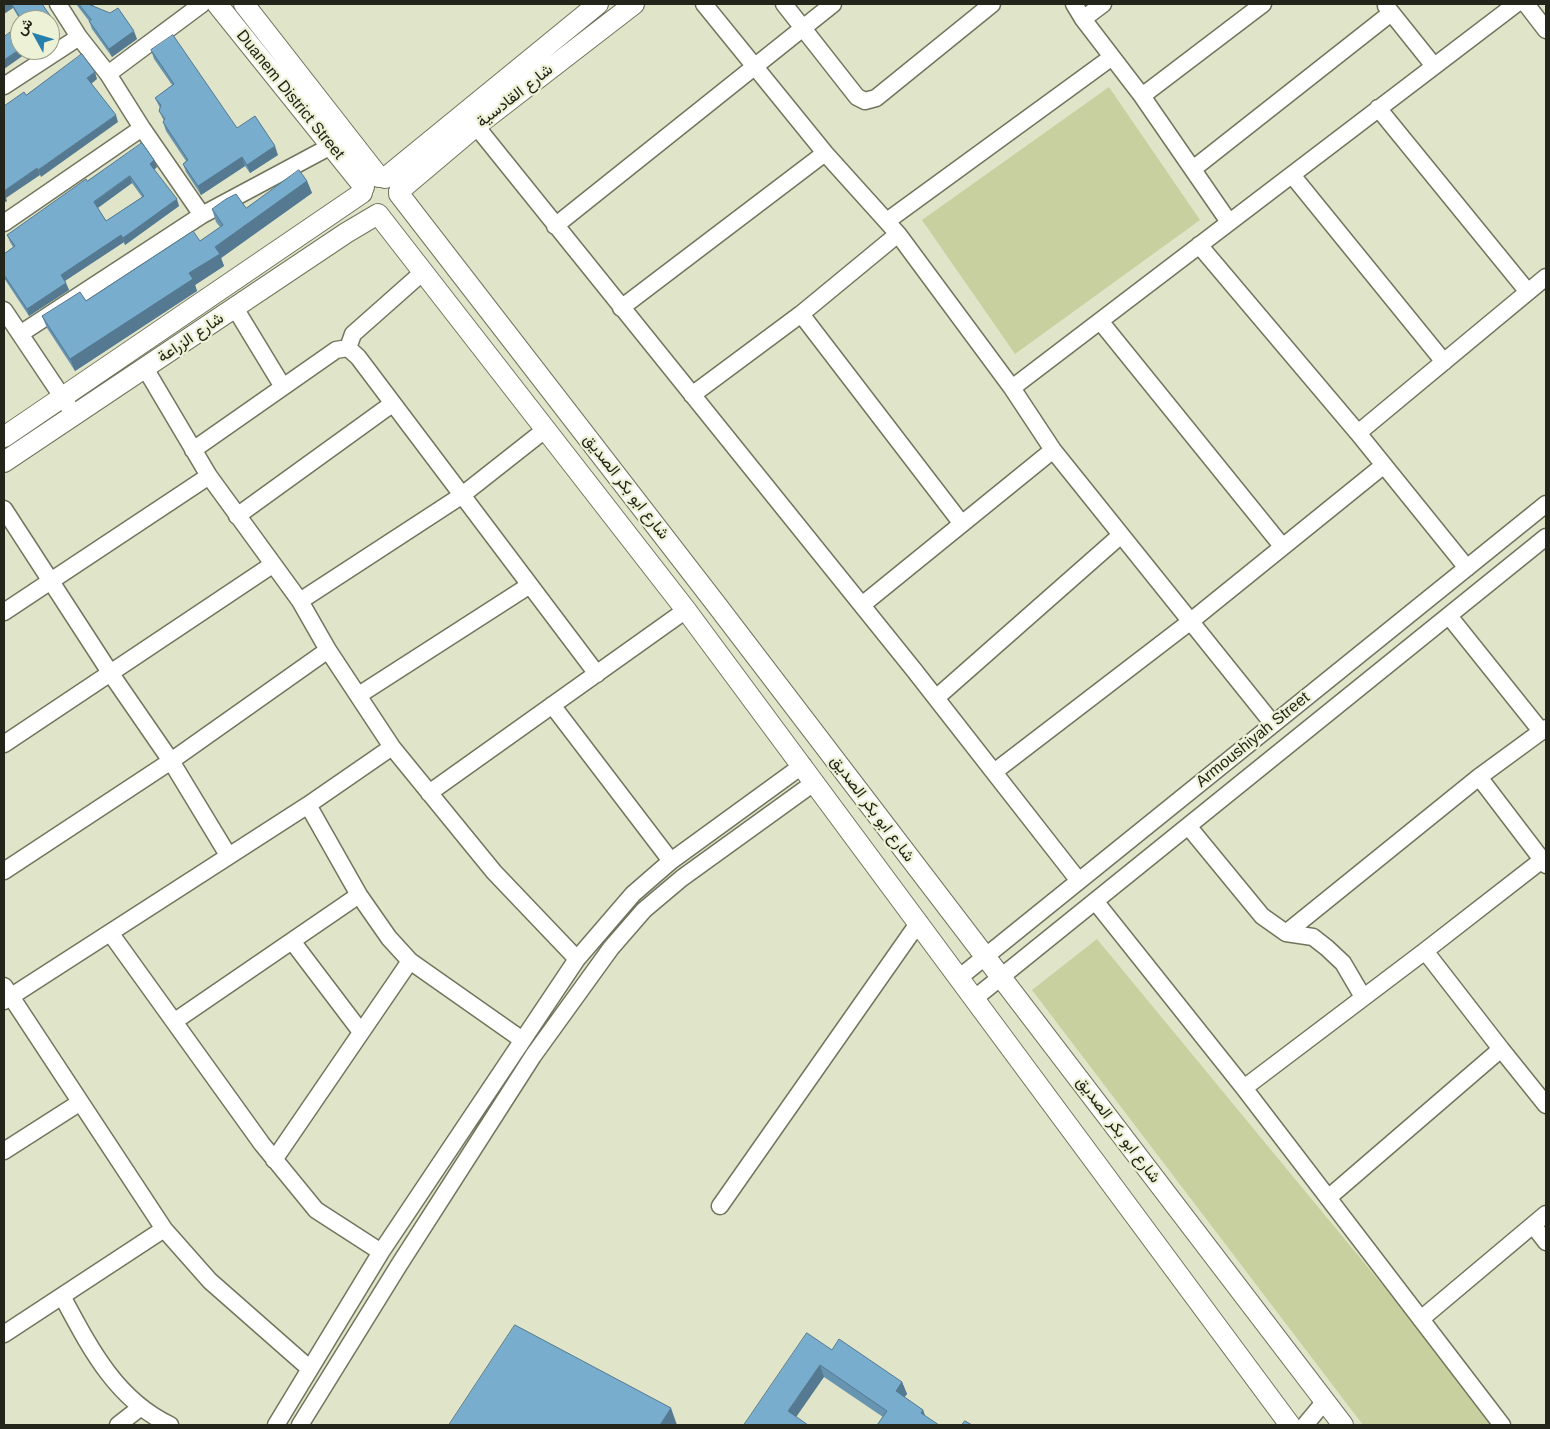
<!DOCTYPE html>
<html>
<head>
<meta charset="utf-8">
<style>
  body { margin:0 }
  #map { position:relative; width:1550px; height:1429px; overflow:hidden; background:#e0e4c8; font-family:Helvetica,Vazirmatn,sans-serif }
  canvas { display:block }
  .frame { position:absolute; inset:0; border:5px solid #23241a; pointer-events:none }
  .north { position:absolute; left:10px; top:10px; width:50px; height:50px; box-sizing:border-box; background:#edf1d5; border:1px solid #9c9f8a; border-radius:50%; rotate:309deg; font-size:14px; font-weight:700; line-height:20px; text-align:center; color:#23241a }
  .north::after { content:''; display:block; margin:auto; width:18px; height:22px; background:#267fad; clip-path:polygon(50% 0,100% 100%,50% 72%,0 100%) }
</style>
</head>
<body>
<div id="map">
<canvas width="1550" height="1429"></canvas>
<div class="frame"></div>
<div class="north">ش</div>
</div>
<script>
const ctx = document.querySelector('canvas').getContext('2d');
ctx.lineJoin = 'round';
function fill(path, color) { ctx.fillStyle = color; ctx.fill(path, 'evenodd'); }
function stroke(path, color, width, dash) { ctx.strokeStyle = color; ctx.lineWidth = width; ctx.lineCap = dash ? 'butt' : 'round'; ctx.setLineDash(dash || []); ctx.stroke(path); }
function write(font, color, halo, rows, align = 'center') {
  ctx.font = font + ' Helvetica,Vazirmatn,sans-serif'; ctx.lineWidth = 4.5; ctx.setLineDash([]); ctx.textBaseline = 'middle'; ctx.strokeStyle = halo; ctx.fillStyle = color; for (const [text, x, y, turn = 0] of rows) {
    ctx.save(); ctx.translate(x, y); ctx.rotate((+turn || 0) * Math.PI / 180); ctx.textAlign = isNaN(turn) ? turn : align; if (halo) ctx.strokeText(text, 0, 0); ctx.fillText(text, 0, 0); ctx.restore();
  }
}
const green = new Path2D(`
  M1109,87l91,133 -185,134 -93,-134z
  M1097,939l401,486h-135l-331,-435z`);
const minor = new Path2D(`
  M704,4l121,149 73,81 114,154 41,62 220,274
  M784,4l73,93 8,4 11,-3 116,-94
  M1074,4l9,15 59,77 87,126
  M1526,4l20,26
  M1386,6l48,60
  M1083,19l20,-15
  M108,74l94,-70
  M4,86l75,-49 -21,-33
  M1142,96l121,-92
  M1378,108l150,184
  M476,126l438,544 165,211
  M142,128l60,87
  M1193,169l198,-156
  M1292,175l152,187
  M887,221l225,-164
  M4,223l138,-95 -34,-54 -29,-37
  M555,226l278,-222
  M1199,245l159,188 109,135
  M235,308l48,79
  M621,308l204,-155
  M4,310l65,97
  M801,314l161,210
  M1100,321l182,225
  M20,334l182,-119 129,-69
  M348,348l5,-14 70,-62
  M145,368l64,108 91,125 28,49 64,97 102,125 83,87
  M1012,388l504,-384
  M692,395l109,-81 97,-80
  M1358,433l188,-156
  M193,450l143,-100 12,-2 10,9 239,317
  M4,509l107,165 60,87 57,94
  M237,516l155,-112
  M300,601l161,-105 85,-67
  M862,605l191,-155
  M4,612l205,-136
  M1449,616l92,115
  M359,695l171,-110
  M936,698l185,-163
  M552,705l119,156
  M4,744l268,-179
  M994,772l197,-151 193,-156
  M1479,777l67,88
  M429,793l257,-183
  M308,805l51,90 30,43 21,23 111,78
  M1188,826l74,90 24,17 27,4 14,11 16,15 20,34
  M4,871l167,-110 157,-111
  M1095,901l149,187 258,337
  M1286,933l193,-156 67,-49
  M111,934l151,210 54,66 65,42
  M292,941l69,91
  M960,977l586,-473
  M4,986l160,243 46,52 100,88
  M975,998l571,-461
  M4,1001l304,-196 84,-58
  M175,1021l184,-126
  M1501,1049l45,56
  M1244,1088l181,-137 117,-91
  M4,1151l75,-48
  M274,1160l136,-199
  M1328,1198l173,-149 -76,-98
  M720,1206l199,-284
  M1533,1225l13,17
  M62,1296c27,50 53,103 108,129
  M1421,1319l125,-105
  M4,1334l160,-105
  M118,1425l23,-18
  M276,1425l105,-173 196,-293 56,-65 38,-33 132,-96
  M300,1425l99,-160 134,-209 78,-108 33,-38 38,-32 133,-96
  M1305,1425l20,-24`);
const major = new Path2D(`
  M217,4l147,183
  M244,4l135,173
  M385,178l213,-174
  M399,191l77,-65 158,-122
  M399,194l317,410 627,821
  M4,437l358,-244
  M4,462l342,-229 32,-19 308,396 604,815`);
const wall = new Path2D(`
  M4,4h38l17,27 -9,6v-17h-30l-7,-12z
  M76,4h19l-2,2 44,33 -25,18 -20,-28 -3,-8z
  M151,50l86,78 41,27 -28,18 -5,-7 -44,29 -15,-23 -3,-8 3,-3 -20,-30 -3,-9 1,-1 -5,-10 1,-3 -5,-10 17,-13 -18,-26z
  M157,167l-3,3 25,36 -54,39 -1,-3 -59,39 4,9 -40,26 -25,-38v-24l9,-7 -3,-5 -3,-7 80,-54zM132,183l10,14 -36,24 -8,-13z
  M307,181l5,12 -91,65 3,8 -29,19 2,6 -122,80 -28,-43 -5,-12 44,-15 114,-60 20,-14 -4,-5 -4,-13 34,-1z
  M832,1350l70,32 5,12 -3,3 19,13 2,6 -42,1 -59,-40 -80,48z`);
const shadedWall = new Path2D(`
  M7,4h4l2,4 -9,6v-8z
  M56,24l3,7 -9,6v-8z
  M134,31l3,8 -25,18 -3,-8z
  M20,49v1h11l-27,19v-9z
  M95,72l2,7 -7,6 -3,-7z
  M116,115l2,7 -77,55 -3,-7z
  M275,146l3,9 -28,18 -3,-8z
  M242,157l3,9 -44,29 -3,-9z
  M154,160l3,7 -5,4 -2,-7z
  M37,168l3,7 -34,23 1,3 -3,2v-12z
  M130,176l2,7 -36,26 -2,-7z
  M307,181l5,12 -91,65 3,8 -29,19 2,6 -122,80 -5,-12 119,-86 26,-26z
  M177,199l2,7 -54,39 -2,-7z
  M121,235l3,7 -61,40 -2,-7z
  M66,283l3,7 -40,26 -2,-7z
  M820,1365l4,12 -32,46 -4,-12z
  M902,1382l5,12 -7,9 -4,-12z
  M671,1408l6,17h-17z
  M923,1410l4,11 -6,-8z`);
const building = new Path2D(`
  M12,4h30l14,20 -6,5v-9h-28z
  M79,4h9l22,9 8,-5 16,23 -25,18 -20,-28 2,-1z
  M20,25v24l-16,11v-23z
  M173,35l64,93 18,-12 20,30 -28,19 -5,-8 -44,29 -15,-22 5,-4 -25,-38 2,-3 -6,-8 2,-6 -6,-7 19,-14 -23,-34z
  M82,54l13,18 -8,6 29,37 -78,55 -1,-2 -33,23v-85l20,-14 2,3z
  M142,143l12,17 -4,4 27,35 -54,39 -2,-3 -60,40 5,8 -39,26 -23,-34v-21l11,-8 -8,-11 79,-56 1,2zM130,176l14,20 -38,25 -12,-19z
  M299,170l8,11 -92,66 5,7 -31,19 4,6 -123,80 -28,-43 38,-24 6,9 107,-70 7,10 23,-16 -11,-16 14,-10 10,-5 10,14z
  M515,1325l156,83 -11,17h-211z
  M807,1333l25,17 7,-11 63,43 -6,9 27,19 -2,3 18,12h-62l10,-14 -67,-46 -32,46 20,14h-64z
  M965,1421l7,4h-10z`);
const streetNames = [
  ["Duanem District Street",290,95,51],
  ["شارع القادسية",515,96,-38],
  ["شارع الزراعة",191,338,-34],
  ["شارع ابو بكر الصديق",626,487,52],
  ["Armoushiyah Street",1253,740,-39],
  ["شارع ابو بكر الصديق",872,809,53],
  ["شارع ابو بكر الصديق",1118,1130,53]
];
fill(green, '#c9d09f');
stroke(minor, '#72755d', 19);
stroke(major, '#72755d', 22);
stroke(minor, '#fff', 16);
stroke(major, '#fff', 20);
fill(wall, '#6795b1');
fill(shadedWall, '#547990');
fill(building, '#78adce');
stroke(building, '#547990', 1);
write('16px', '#23241a', '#edf1d5', streetNames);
</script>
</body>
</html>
